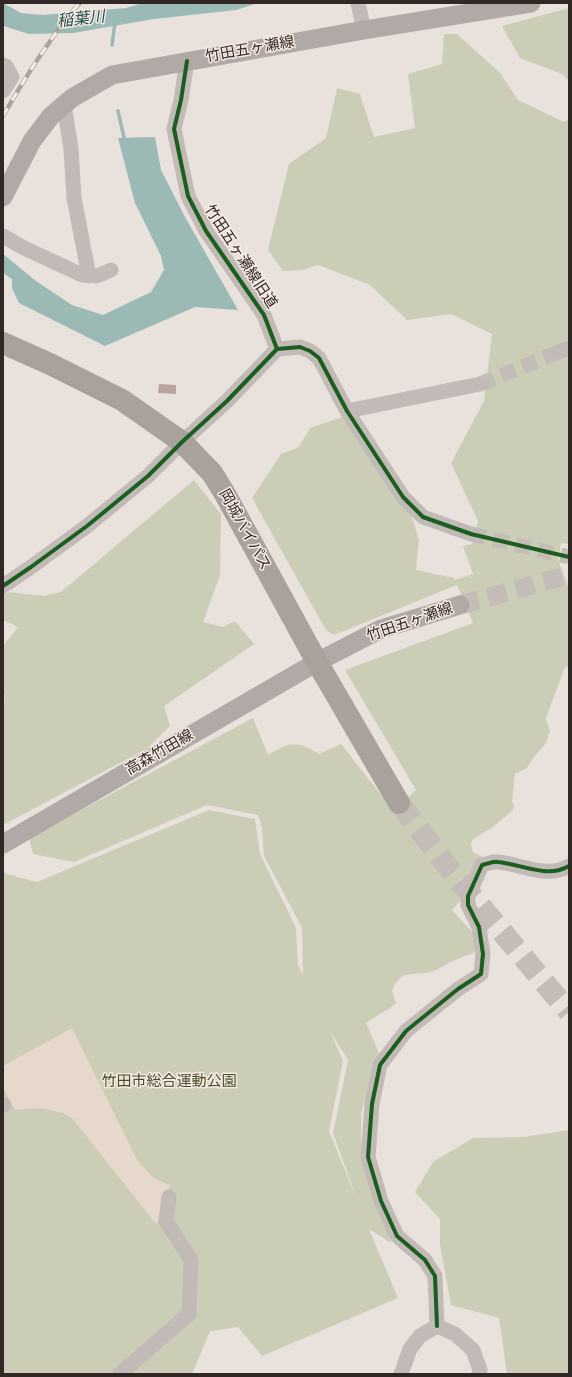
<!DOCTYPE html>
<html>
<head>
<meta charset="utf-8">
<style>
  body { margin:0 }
  #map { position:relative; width:572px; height:1377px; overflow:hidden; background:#e9e2dc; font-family:"Titillium Web",sans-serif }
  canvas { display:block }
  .frame { position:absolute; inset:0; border:4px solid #312825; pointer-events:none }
</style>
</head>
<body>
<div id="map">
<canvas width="572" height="1377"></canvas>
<div class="frame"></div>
</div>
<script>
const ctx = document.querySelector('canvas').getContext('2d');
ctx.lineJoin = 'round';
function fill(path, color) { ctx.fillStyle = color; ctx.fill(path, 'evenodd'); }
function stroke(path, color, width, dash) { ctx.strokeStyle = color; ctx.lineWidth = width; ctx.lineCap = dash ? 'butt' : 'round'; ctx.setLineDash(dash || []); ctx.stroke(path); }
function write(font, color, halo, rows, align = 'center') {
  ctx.font = font + ' "Titillium Web","Noto Sans JP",sans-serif'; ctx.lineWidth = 3; ctx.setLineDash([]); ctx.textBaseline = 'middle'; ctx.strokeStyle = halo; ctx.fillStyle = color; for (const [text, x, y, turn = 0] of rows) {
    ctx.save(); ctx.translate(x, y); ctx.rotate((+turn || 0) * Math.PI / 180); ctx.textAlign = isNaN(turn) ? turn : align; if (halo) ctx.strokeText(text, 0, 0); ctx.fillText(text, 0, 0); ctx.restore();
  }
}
const green = new Path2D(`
  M569,8v73l-7,-7 -42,-16 -18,-32z
  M444,34h13l43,39 18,27 46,22 5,-3v425l-8,-1 -3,17 11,28v79h-4l-18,48 -1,4 4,12 -4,12 -12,14 -7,11 -12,6 -3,27 2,5 -1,4 -20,17 -20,12 -2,5 2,8 16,8 -19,31 -18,19 26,28v13c-7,4 -15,5 -23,9 -8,3 -16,10 -25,12 -7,2 -21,1 -27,4 -6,4 -9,9 -11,15l4,12 -3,3 -27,17 14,32 -3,13 -14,38 -2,8v30l30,99 -22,-14 29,69 -136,58 -24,-29 -28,4 -18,43h-189v-501l34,9 172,-72 46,9 5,35 36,74 2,37 5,10 -1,-47 -38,-72 -2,-28 -4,-13 -51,-10 -133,57 -41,-8 -4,-16 224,-120 15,37c22,-13 28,-15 51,-1l22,-10 53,67 22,-21 -71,-120 128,-47 -16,-38 -123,50 -8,-5 -74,-132 29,-44 18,-7 11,-19 32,-11 70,100 7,23 -3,30 38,8 1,2 18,-6 -10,-28 9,-2 6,-23 -27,-58 33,-62 8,-67 -41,-20 -44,6 -37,-35 -52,-20 -15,5 -20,1 -15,-21 21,-86 37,-26 11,-50 23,6 14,43 41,-9 -7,-54 34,-10zM330,1031l18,29 -15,73 25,69 -29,-71 14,-70z
  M194,480l27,34 -1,61 -17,47 20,5 12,-6 19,23 -90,62 6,20 -22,22 -145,77v-119l2,-10 -2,-4v-46l15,-19 -15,-7v-26l6,-2 34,4 18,-4z
  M569,1130v244h-62l-8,-56 -48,-13 -11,-60v-26l-25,-27 18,-30 40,-24 51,-1z`);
const plaza = new Path2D(`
  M72,1028l65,132 15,17 19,9 -10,11v19l-5,8 -84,-106 -9,-5 -23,-5 -25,2 -12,-23v-21z`);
const water = new Path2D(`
  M3,3l18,10 21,2 84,-7 17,-5h115l-22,7 -82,9 -81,14 -44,1 -26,-8z
  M155,137l6,33 24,47 53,93 -43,-3 -90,39 -86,-43 -7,-15v-9l-9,-6v-19l33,27 36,24 31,10 48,-23 13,-22 -3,-14 -26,-53 -17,-65z`);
const stream = new Path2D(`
  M112,45l3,-23
  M118,111l7,31`);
const building = new Path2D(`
  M159,384l17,1v9l-18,-1z`);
const minorTunnel = new Path2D(`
  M480,384l79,-32
  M471,534l98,23`);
const majorTunnel = new Path2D(`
  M460,605l109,-30`);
const highwayTunnel = new Path2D(`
  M399,803l53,69 117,140`);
const minor = new Path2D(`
  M358,3l6,27
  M187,61l-6,39 -7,29 14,67 18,35 58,84 13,34
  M3,65l3,1 6,11 -9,14
  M64,104l7,45 3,49 15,78
  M3,236l21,12 58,27 14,1 6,-2 9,-4
  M277,349l23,-2 10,4 9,7 28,53 56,86 20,20 48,17
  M559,352l10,-4
  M347,411l133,-27
  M3,586l28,-19 56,-41 61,-50 34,-34 45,-41 50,-52
  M3,1105h1
  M437,1326l-2,-50 -10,-16 -28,-24 -16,-35 -13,-44 4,-53 8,-39 26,-34 52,-42 23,-15 2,-20 -4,-27 -11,-22v-9l14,-31c5,-1 11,-4 16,-3 23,2 49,17 71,4
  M437,1326l18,8 18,16 7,20 -1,4
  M120,1374l69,-60 2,-54 -25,-39 3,-24
  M401,1374l9,-25 10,-13 17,-10`);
const major = new Path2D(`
  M3,197l29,-56 19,-25 21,-18 40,-23 252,-45 167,-27
  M3,844l314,-182 64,-33 79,-24`);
const highway = new Path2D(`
  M3,343l47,21 72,36 60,42 30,31 13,21 92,168 82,141`);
const rail = new Path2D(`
  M3,116c15,-26 30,-51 48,-76 9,-13 18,-26 29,-37`);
const cycleway = new Path2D(`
  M187,61l-6,39 -7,29 14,67 18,35 58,84 13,34
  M277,349l23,-2 10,4 9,7 28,53 56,86 20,20 48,17 98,23
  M3,586l28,-19 56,-41 61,-50 34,-34 45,-41 50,-52
  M437,1326l-2,-50 -10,-16 -28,-24 -16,-35 -13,-44 4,-53 8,-39 26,-34 52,-42 23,-15 2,-20 -4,-27 -11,-22v-9l14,-31c5,-1 11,-4 16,-3 23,2 49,17 71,4`);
const streetNames = [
  ["竹田五ヶ瀬線",250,50,-10],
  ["竹田五ヶ瀬線旧道",240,257,57],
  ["岡城バイパス",244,530,61],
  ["竹田五ヶ瀬線",410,623,-19],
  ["高森竹田線",160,753,-30]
];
const parkNames = [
  ["竹田市総合運動公園",169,1082]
];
const waterNames = [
  ["稲葉川",81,20,-6]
];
fill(green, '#cccdb7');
fill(plaza, '#e7d8cc');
fill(water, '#9bbab5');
stroke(stream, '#9bbab5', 3.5);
fill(building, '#bba4a0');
stroke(minorTunnel, '#c4bdb7', 15, [15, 8]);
stroke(majorTunnel, '#c4bdb7', 19, [19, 10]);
stroke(highwayTunnel, '#c4bdb7', 22, [22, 11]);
stroke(minor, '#c2bab6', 15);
stroke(major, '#b0a9a5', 19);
stroke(highway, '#a8a19c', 22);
stroke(rail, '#a9a3a0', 4.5);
stroke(rail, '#f7ebe3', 3, [9]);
stroke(cycleway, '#1b5e20', 4);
write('15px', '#312825', '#f7ebe3', streetNames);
write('15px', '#454d2b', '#f7ebe3', parkNames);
write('italic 16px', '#1f4f4c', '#f7ebe3', waterNames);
</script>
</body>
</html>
